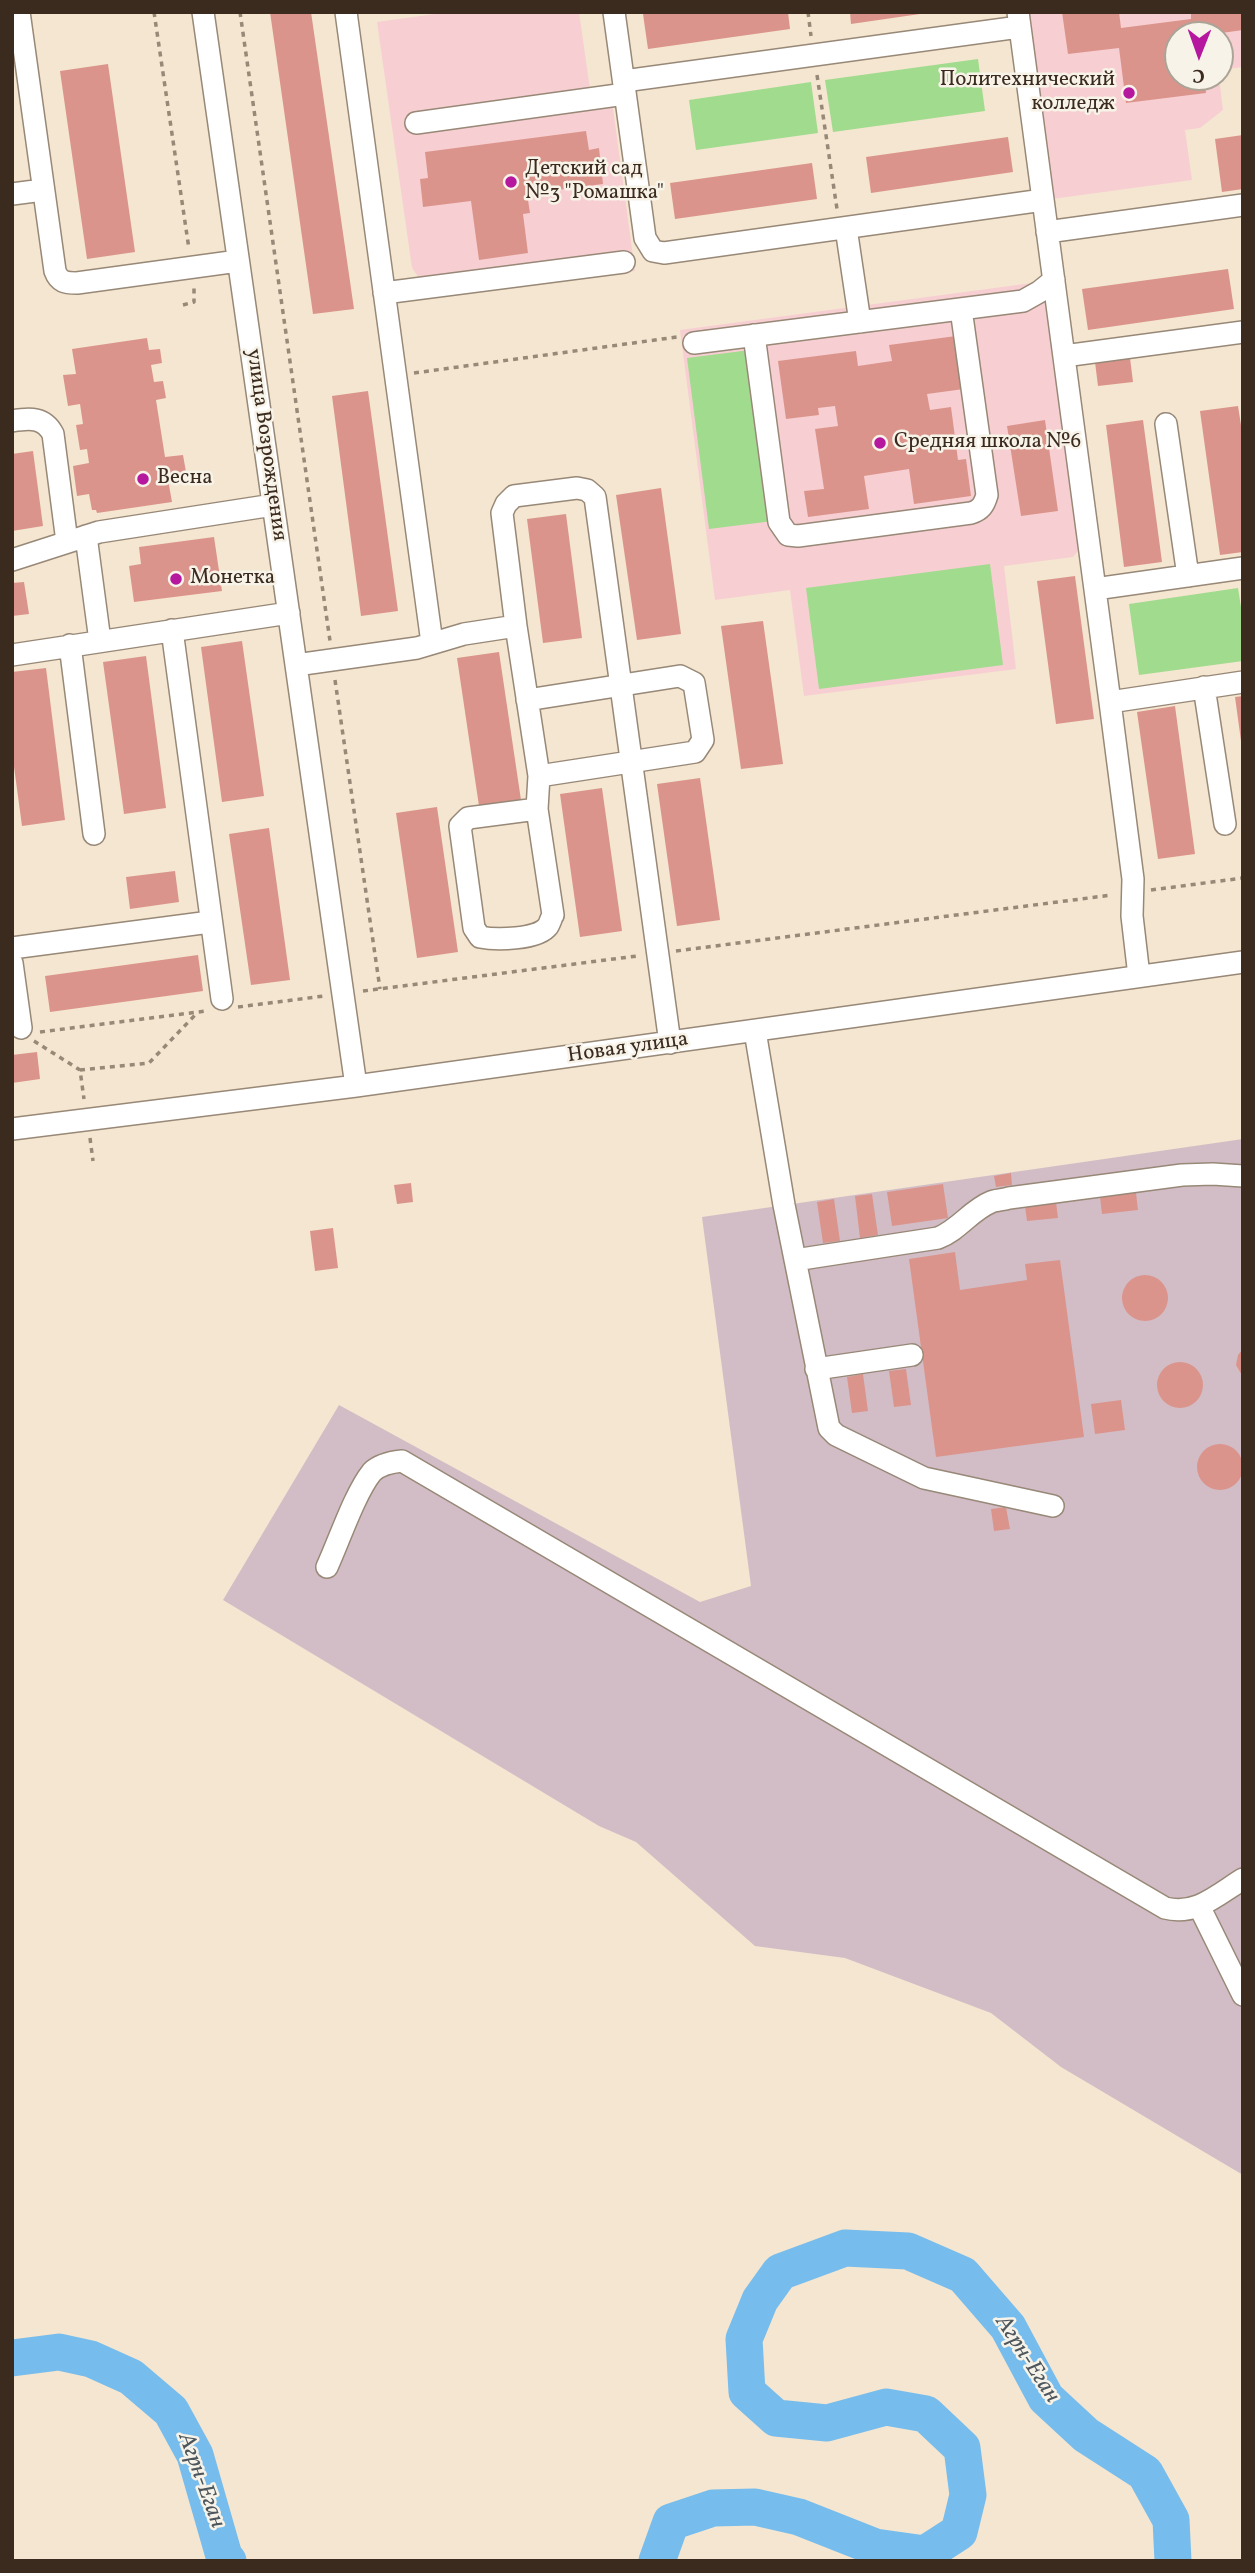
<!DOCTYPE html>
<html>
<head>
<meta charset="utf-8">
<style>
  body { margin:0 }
  #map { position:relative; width:1255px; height:2573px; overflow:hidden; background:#f4e6d0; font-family:Vollkorn,serif }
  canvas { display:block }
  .frame { position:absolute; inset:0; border:14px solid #3b2a1e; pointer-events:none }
  .north { position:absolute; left:1164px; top:21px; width:70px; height:70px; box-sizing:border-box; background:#f7f3e8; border:2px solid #aca397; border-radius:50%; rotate:181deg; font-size:19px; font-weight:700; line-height:28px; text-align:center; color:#3b2a1e }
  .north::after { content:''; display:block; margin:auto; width:24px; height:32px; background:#b5179e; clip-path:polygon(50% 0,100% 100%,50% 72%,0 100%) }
</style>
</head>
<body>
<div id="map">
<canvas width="1255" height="2573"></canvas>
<div class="frame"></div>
<div class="north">С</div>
</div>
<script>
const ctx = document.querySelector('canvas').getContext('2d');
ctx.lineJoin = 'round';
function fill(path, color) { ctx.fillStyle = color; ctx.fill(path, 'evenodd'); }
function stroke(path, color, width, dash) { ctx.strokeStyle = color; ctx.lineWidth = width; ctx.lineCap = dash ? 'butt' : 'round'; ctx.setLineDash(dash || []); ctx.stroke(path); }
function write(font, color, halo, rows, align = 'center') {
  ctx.font = font + ' Vollkorn,serif'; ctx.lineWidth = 5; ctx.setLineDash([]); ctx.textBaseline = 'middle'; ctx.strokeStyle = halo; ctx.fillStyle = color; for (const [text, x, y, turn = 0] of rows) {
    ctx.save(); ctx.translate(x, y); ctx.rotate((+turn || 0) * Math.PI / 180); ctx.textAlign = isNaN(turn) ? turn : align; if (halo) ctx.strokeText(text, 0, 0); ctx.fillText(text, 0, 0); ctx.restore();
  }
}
const built = new Path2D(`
  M449,12h130l11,77 20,-3 25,185 -214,28 -2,-21 -7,-10 -35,-246z
  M1028,12h215v55l-23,3v-35h-42v42h41l4,33 -23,18 -15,2 7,50 -140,19z
  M1032,283l13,19 34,248 -6,7 -69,9 12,103 -212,27 -14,-106 -75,10 -35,-270z`);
const industrial = new Path2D(`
  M1243,1139v1036l-182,-108 -70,-54 -146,-55 -90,-12 -119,-104 -37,-16 -376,-226 116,-195 361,197 51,-16 -49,-369z`);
const green = new Path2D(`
  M978,59l7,52 -152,21 -8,-52z
  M811,82l7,51 -122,17 -7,-50z
  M750,350l23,171 -64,8 -22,-171z
  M990,564l13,101 -184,24 -13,-101z
  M1238,588l5,32v41l-104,14 -10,-71z`);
const river = new Path2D(`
  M12,2358l47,-6 32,7 40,18 40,34 24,44 29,101 4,5
  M657,2561l14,-39 42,-14 42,-1 44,10 76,30 50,7 34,-22 9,-37 -6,-47 -36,-34 -40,-7 -59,16 -51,-5 -29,-26 -3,-53 16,-39 20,-28 65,-24 63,3 55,24 45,52 38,71 40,37 59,38 26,47 2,41`);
const building = new Path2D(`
  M270,12h41l43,297 -41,5z
  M652,12h136l2,17 -142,20 -5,-35z
  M850,12h70v2l-69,10z
  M1062,12h57l2,16 70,-9v-7h52v18l-36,5h-29v42h26l2,16 -80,10 -7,-55 -51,6z
  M108,64l27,188 -48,7 -27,-188z
  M586,131l3,19 10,-2 4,36 -76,10 3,19 -7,1 5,39 -49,7 -8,-59 -48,6 -3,-28 8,-1 -3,-26z
  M1243,135v54l-21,3 -7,-53z
  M1008,137l5,35 -142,21 -5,-36z
  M812,163l5,36 -142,20 -5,-36z
  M1228,269l6,40 -146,21 -6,-41z
  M956,336l8,53 -37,5 3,16 21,-3 7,53 8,-1 5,37 -57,8 -5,-35 -45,7 5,33 -61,8 -4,-26 20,-2 -9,-60 23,-3 -3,-20 -17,2 1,7 -33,4 -8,-58 78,-10 2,15 34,-5 -3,-16z
  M147,338l2,12 11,-1 2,14 -11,2 3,17 9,-1 3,17 -10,2 9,57 18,-2 3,17 -19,2 5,28 -75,11 -1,-3h-4l-3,-16 -12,2 -4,-30 16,-3 -2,-14 -7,1 -4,-25 7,-1 -3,-20 -12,2 -5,-31 13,-1 -4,-25z
  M1130,358l3,24 -35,4 -3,-24z
  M368,391l30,220 -37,5 -29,-220z
  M1238,406l5,32v114l-23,3 -20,-144z
  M1045,420l13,91 -37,5 -14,-90z
  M1143,420l19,142 -38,5 -18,-142z
  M33,451l10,75 -31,5v-77z
  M661,488l20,146 -44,6 -21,-145z
  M566,514l16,124 -39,5 -16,-124z
  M214,537l8,54 -88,11 -5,-36 12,-2 -2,-17z
  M1075,576l19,143 -38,5 -19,-143z
  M24,582l5,32 -17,2v-33z
  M763,621l20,143 -42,5 -20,-143z
  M242,641l22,155 -42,6 -21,-155z
  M499,652l22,148 -42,6 -22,-148z
  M146,656l20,152 -42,6 -21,-152z
  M46,668l19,152 -43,6 -10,-74v-80z
  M1243,696v45h-2l-6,-44z
  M1175,706l20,148 -37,5 -21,-147z
  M700,778l20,142 -43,6 -20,-142z
  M602,788l20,143 -42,6 -20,-143z
  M437,807l21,145 -41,6 -21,-145z
  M269,828l21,152 -39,5 -22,-151z
  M175,871l4,31 -49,7 -4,-32z
  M198,955l5,36 -153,21 -5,-36z
  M37,1052l3,27 -28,4v-28z
  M1011,1173l1,12 -16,2 -2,-11z
  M411,1183l2,19 -16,2 -3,-19z
  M943,1184l5,34 -56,8 -5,-34z
  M1136,1193l2,17 -36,4 -2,-17z
  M872,1194l6,41 -18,3 -5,-42z
  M834,1199l6,42 -17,2 -6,-41z
  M1056,1202l2,16 -31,3 -2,-15z
  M333,1228l5,40 -23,3 -5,-40z
  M955,1252l5,38 67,-10 -2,-16 35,-4 24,177 -148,20 -27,-198z
  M1122 1298a23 23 0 1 1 46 0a23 23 0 1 1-46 0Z
  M1243,1349v28l-7,-12 2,-10z
  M1157 1385a23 23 0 1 1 46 0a23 23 0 1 1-46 0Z
  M906,1369l5,36 -17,2 -5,-36z
  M863,1374l5,37 -16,2 -5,-36z
  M1121,1400l4,30 -30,4 -4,-30z
  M1197 1467a23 23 0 1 1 46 0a23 23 0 1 1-46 0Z
  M1006,1507l4,22 -16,2 -3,-22z`);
const path = new Path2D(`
  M154,12l35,237
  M240,12l90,629
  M808,12l3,24
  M817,75l20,134
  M183,305l11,-3v-15
  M414,373l263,-36
  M335,680l45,309
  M1151,890l92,-12
  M676,951l436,-56
  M363,991l274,-35
  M238,1007l86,-11
  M40,1032l166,-21
  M34,1041l46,29 4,29
  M80,1070l69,-7 48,-50
  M90,1138l3,23`);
const minor = new Path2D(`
  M19,12l36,259c4,11 10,12 22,12l161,-22
  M203,12l153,1074
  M346,12l86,631
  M614,12l31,226 8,13 11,2 379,-53
  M1018,12l92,690 23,177 -1,37 7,60
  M624,81l395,-54
  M416,123l209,-29
  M12,194l31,-4
  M846,228l14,94
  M1047,232l196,-27
  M384,293l240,-31
  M754,335l25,187 9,13 10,1 173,-23c10,-3 13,-8 16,-18l-26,-186
  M694,343l329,-42 16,-9 15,-12
  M1064,356l179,-24
  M12,421c18,-3 32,-4 41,13l14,108
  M1166,424l22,152
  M86,536l14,105
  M12,560l87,-28 174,-27
  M1095,589l148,-21
  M516,626l23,150 -2,33 16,106c-1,1 -4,10 -5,11 -10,14 -53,14 -68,11l-6,-9 -14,-102 8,-8 69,-9
  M172,630l50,369
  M70,645l24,189
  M12,655l277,-42
  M296,665l121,-17 47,-14 52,-8 -14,-113 4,-9 8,-8 63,-8 10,2 8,7 75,546
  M1204,687l21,137
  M527,700l153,-24 14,7 9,57 -8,12 -156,24
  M1110,702l133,-20
  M12,948l198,-26
  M12,963l9,65
  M755,1031l29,174 45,223 7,7 88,43 129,28
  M12,1129l344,-43 887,-124
  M795,1260l143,-22c21,-8 33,-28 53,-36 5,-2 12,-2 18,-4l173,-23 31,-1 30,2
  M816,1369l96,-14
  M327,1567c12,-26 28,-74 45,-95 8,-8 20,-10 30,-11l763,447c31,8 52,-13 78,-29
  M1199,1906l44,89`);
const markers = [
  [1129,93,7,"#b5179e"],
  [511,182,7,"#b5179e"],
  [880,443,7,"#b5179e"],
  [143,479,7,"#b5179e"],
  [176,579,7,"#b5179e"]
];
const poiNames = [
  ["Политехнический",1115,81,"right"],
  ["колледж",1115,105,"right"],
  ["Детский сад",525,170],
  ["№3 \"Ромашка\"",525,194],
  ["Средняя школа №6",894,443],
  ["Весна",157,479],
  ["Монетка",190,579]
];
const streetNames = [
  ["улица Возрождения",265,445,82],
  ["Новая улица",628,1049,-8]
];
const waterNames = [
  ["Агрн-Еган",1026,2360,57],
  ["Агрн-Еган",200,2481,70]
];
fill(built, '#f7cfd2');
fill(industrial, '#d2bdc6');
fill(green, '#a1db8e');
stroke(river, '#76bced', 37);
fill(building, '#db948b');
stroke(minor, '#988877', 24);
stroke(path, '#988877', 3.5, [5, 5]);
stroke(minor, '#fff', 21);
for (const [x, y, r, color] of markers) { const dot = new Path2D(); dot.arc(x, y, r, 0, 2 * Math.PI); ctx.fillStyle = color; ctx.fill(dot); stroke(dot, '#f7f3e8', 2.5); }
write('21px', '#3b2a1e', '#f7f3e8', poiNames, 'left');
write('21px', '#3b2a1e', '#f7f3e8', streetNames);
write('italic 23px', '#4d565c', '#f7f3e8', waterNames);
</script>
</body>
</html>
